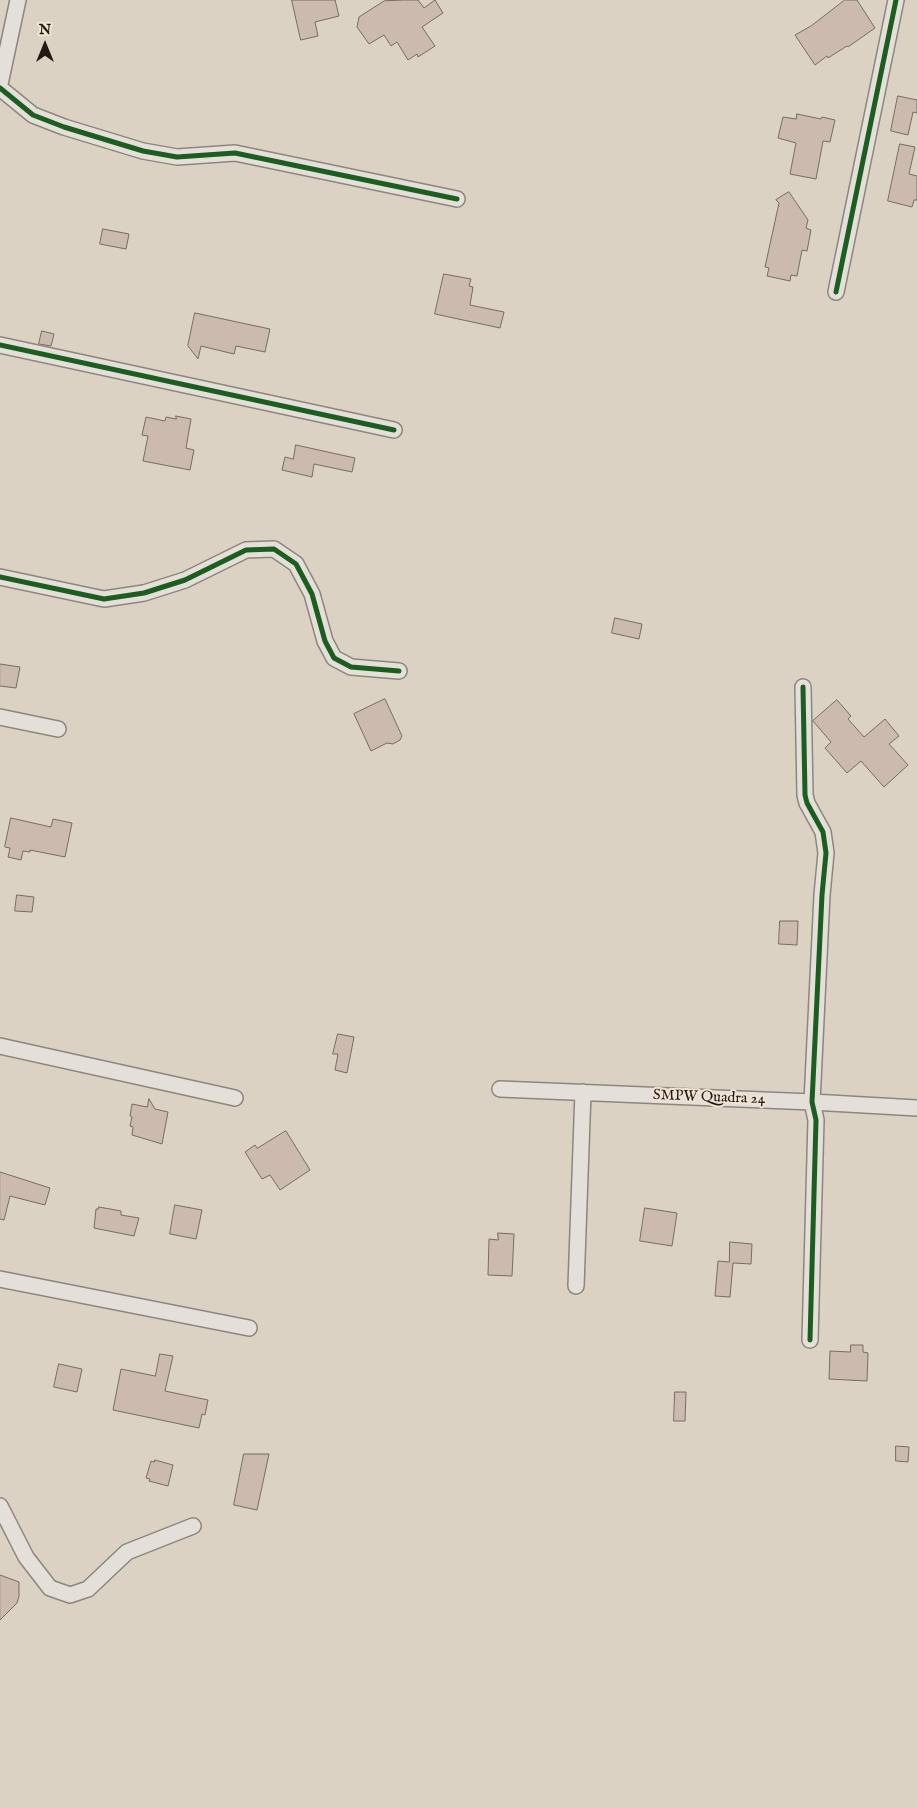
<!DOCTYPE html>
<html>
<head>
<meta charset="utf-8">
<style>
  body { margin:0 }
  #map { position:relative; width:917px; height:1807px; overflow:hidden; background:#dcd2c4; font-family:"IM FELL English",serif }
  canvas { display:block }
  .north { position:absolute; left:20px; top:20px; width:50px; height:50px; -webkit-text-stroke:4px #efe3d2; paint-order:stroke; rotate:0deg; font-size:14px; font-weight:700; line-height:20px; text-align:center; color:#251813 }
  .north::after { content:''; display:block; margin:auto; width:18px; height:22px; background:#251813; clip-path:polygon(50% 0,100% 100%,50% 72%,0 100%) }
</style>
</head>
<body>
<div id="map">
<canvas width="917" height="1807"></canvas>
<div class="north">N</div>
</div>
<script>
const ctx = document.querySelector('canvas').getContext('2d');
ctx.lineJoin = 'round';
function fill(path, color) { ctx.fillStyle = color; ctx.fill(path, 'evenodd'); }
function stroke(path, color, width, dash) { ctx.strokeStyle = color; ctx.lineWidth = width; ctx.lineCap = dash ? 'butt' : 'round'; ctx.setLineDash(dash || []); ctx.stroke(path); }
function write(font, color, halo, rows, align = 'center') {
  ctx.font = font + ' "IM FELL English",serif'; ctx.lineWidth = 4; ctx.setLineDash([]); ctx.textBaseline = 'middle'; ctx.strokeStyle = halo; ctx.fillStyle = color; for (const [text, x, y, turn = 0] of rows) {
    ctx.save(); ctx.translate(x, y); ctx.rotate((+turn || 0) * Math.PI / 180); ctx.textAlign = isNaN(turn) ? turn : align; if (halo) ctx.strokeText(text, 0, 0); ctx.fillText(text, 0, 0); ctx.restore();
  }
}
const building = new Path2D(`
  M292,0h43l4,16 -24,6 3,14 -17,4z
  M404,0h14l6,8 11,-8 8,13 -21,14 13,19 -17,11 -1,-3 -9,6 -11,-18 -6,4 -7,-11 -15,9 -12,-17 2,-10 25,-16z
  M845,0h12l18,28 -27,19 -1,-1 -19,12 -1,-2 -12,9 -20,-30 16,-9z
  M898,96l19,4v13l-4,-1 -5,23 -17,-4z
  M797,114l24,5 1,-2 13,3 -5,22 -7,-1 -7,38 -26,-5 6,-31 -18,-5 5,-21 13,2z
  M900,144l15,3 -6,27 8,2v24h-3l-2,7 -24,-6z
  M789,192l19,28 -2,8 5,2 -4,21 -5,-1 -5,26 -6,-1 -1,6 -23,-5 2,-8 -4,-1 14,-64 -3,-3z
  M103,229l26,5 -3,15 -26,-5z
  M444,274l27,5 -2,7 4,1 -3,18 34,7 -4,16 -65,-14z
  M195,313l75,16 -5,23 -29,-6 -2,8 -33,-8 -3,13 -10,-13z
  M42,331l12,3 -3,12 -12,-2z
  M176,416l15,3 -5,29 8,2 -4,20 -47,-9 5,-25 -6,-1 4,-18 19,4 1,-4 10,2z
  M296,445l59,13 -3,14 -38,-8 -2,13 -30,-7 3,-13 8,2z
  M615,618l27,6 -3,15 -27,-6z
  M0,664l20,3 -4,21 -16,-2z
  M385,699l17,37 -2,4 -7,4 -6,-1 -16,8 -17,-37z
  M837,700l14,16 -3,3 16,18 21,-18 14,17 -10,8 19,21 -24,22 -23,-26 -14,12 -22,-25 6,-6 -18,-21z
  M11,818l40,9 2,-8 19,4 -7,34 -35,-7v2l-7,-1 -2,9 -13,-3 2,-9 -5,-1z
  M17,895l17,2 -2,15 -17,-1z
  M780,921h18l-1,24 -18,-1z
  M338,1034l16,3 -7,36 -12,-3 3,-16h-5z
  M149,1099l6,10 13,3 -6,32 -30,-9 1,-8 -3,-1 2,-9 -2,-1 2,-12 15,3z
  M286,1131l24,39 -30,20 -10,-15 -8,4 -17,-27 10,-7 2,3z
  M0,1172l50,16 -5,17 -35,-9 -6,24 -4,-1z
  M175,1205l27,5 -6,29 -26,-5z
  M99,1207l22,4v4l18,3 -5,18 -40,-8 2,-19h2z
  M645,1208l32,5 -5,33 -32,-5z
  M498,1233l16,1 -2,42 -24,-1 1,-36 9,1z
  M730,1242l22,2 -1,20 -18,-1 -3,34 -15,-1 3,-35 11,1z
  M851,1345h12v7l5,1 -1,28 -38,-2 1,-28 20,1z
  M160,1354l13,2 -8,35 43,9 -3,15 -3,-1 -3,14 -86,-18 8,-41 34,7z
  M59,1364l23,5 -5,23 -23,-5z
  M675,1392h11l-1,29h-11z
  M896,1446l13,1 -1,15 -12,-1z
  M244,1454h25l-12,56 -23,-5z
  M155,1460l18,5 -5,21 -19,-5 1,-2 -4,-1 5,-17 3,1z
  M0,1575l19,7v14l-2,7 -17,17z`);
const minor = new Path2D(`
  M0,84l18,-84
  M0,88l33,27 31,12 79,24 34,6 58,-4 222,46
  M836,292l60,-292
  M0,345l394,85
  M0,577l104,22 40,-6 41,-13 61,-30 28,-1 22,15 16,30 13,47 9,17 17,9 48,4
  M803,687l2,108 2,8 16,29 3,21 -4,42 -10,207 4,18 -6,220
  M0,717l58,12
  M0,1046l235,52
  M500,1089l312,13 105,6
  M0,1279l249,49
  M576,1286l7,-194
  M0,1506l26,51 24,31 20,7 18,-6 39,-37 66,-26`);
const cycleway = new Path2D(`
  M0,88l33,27 31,12 79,24 34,6 58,-4 222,46
  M836,292l60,-292
  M0,345l394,85
  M0,577l104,22 40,-6 41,-13 61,-30 28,-1 22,15 16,30 13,47 9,17 17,9 48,4
  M803,687l2,108 2,8 16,29 3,21 -4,42 -10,207 4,18 -6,220`);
const streetNames = [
  ["SMPW Quadra 24",709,1098,2]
];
fill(building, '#cbbaad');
stroke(building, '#746d66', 1);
stroke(minor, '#8d867e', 18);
stroke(minor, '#e4dfd8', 15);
stroke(cycleway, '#1b5e20', 5);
write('15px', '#251813', '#efe3d2', streetNames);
</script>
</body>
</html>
